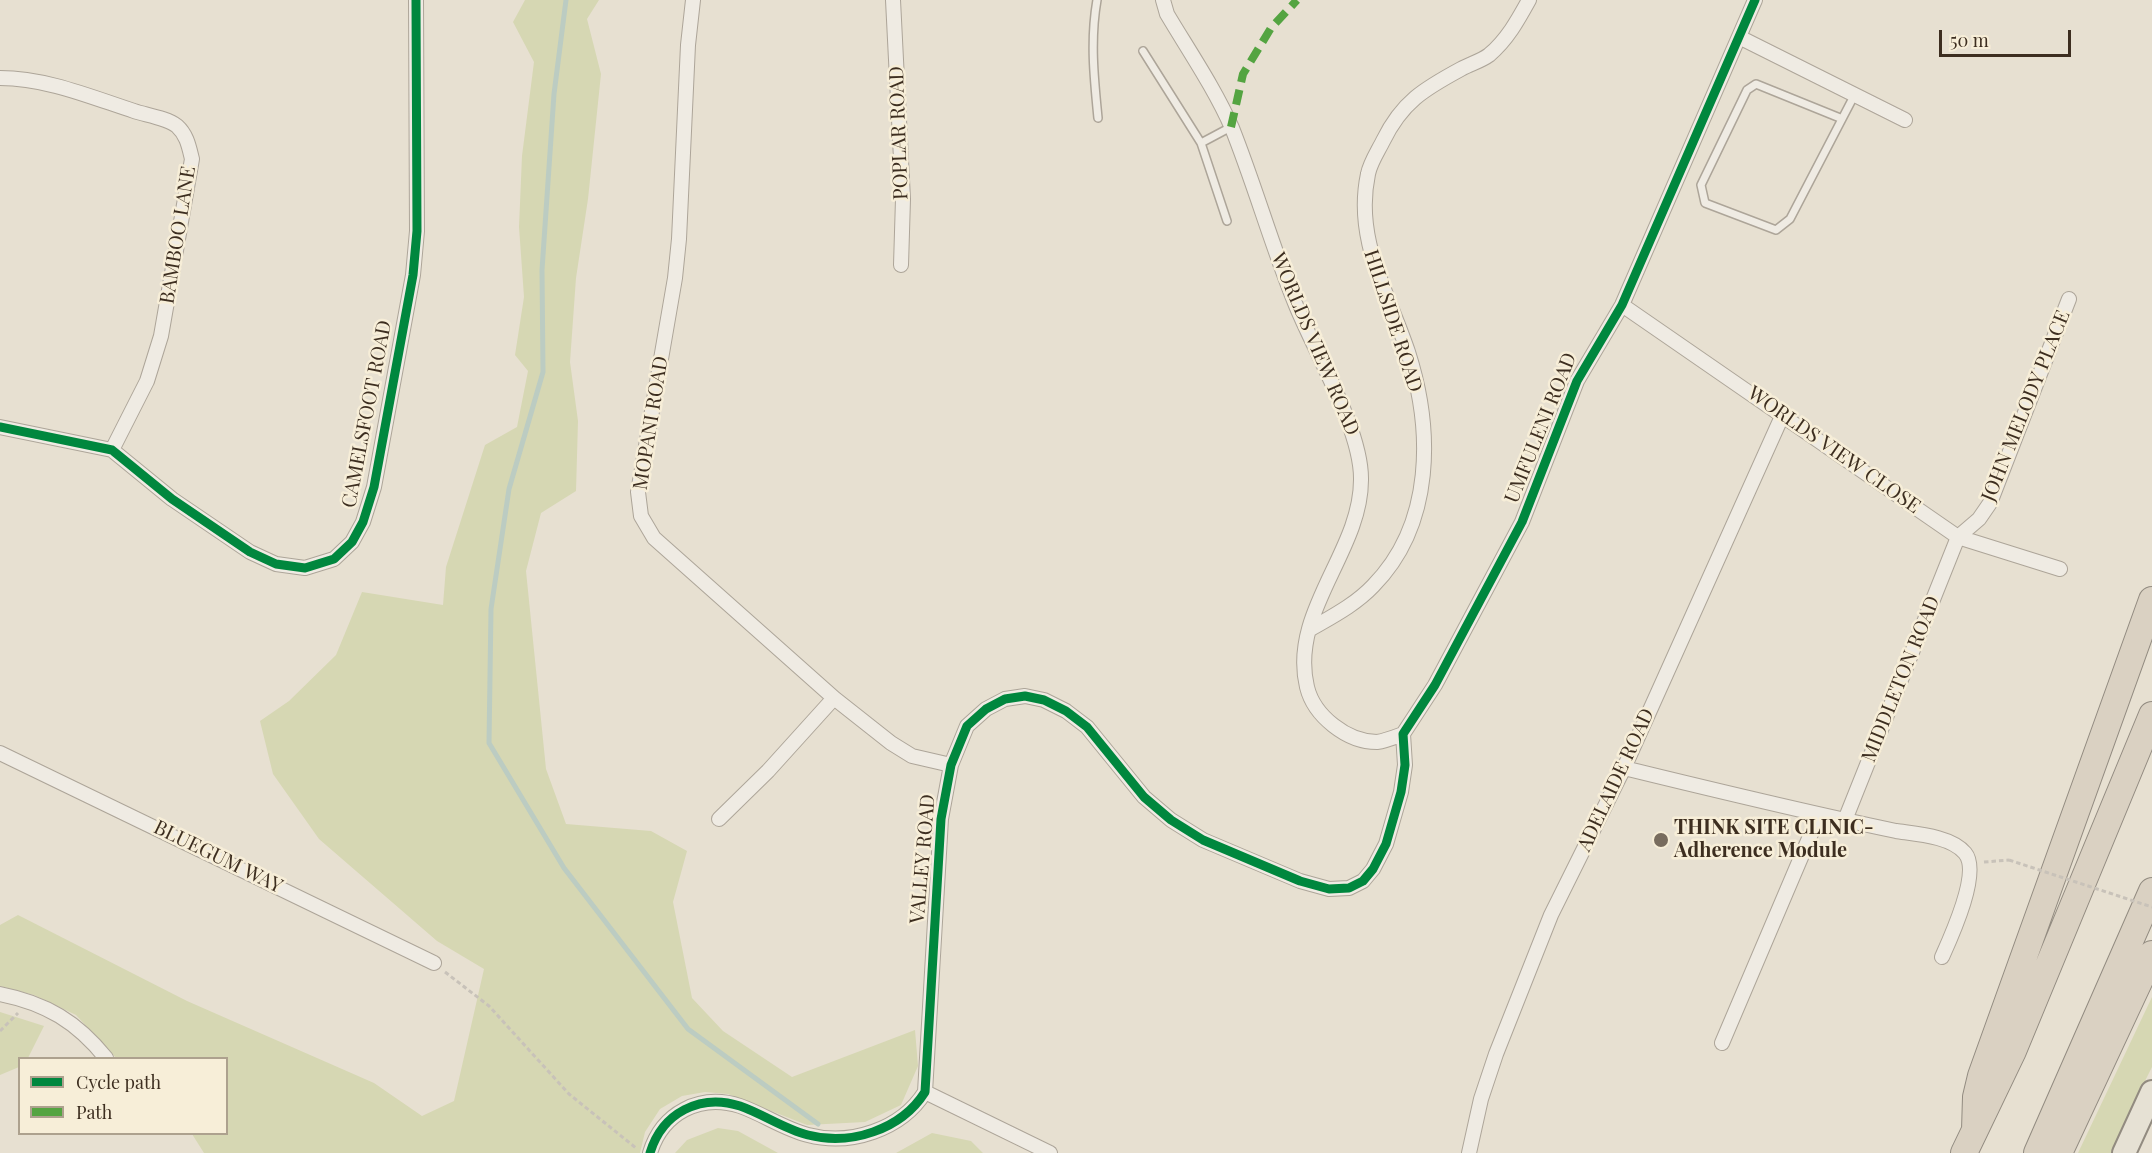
<!DOCTYPE html>
<html>
<head>
<meta charset="utf-8">
<style>
  body { margin:0 }
  #map { position:relative; width:2152px; height:1153px; overflow:hidden; background:#e7e0d1; font-family:"Playfair Display",serif }
  canvas { display:block }
  .legend { position:absolute; left:18px; top:1057px; width:210px; height:78px; box-sizing:border-box; background:#f7eed8; border:2px solid #ada18e; margin:0; padding:8px 10px; list-style:none; font-size:18px; color:#3d2e20 }
  .legend li { display:flex; align-items:center; gap:12px; height:30px }
  .legend b { width:30px; border:2px solid #ada18e }
  .scale { position:absolute; left:1939px; top:30px; width:132px; height:27px; box-sizing:border-box; border:3px solid #3d2e20; border-top:0; padding-left:8px; font-size:18px; line-height:21px; white-space:nowrap; color:#3d2e20; -webkit-text-stroke:4px #f7eed8; paint-order:stroke }
</style>
</head>
<body>
<div id="map">
<canvas width="2152" height="1153"></canvas>
<ul class="legend">
<li><b style="height:8px;background:#00873e"></b>Cycle path</li>
<li><b style="height:8px;background:#54a441"></b>Path</li>
</ul>
<div class="scale">50 m</div>
</div>
<script>
const ctx = document.querySelector('canvas').getContext('2d');
ctx.lineJoin = 'round';
function fill(path, color) { ctx.fillStyle = color; ctx.fill(path, 'evenodd'); }
function stroke(path, color, width, dash) { ctx.strokeStyle = color; ctx.lineWidth = width; ctx.lineCap = dash ? 'butt' : 'round'; ctx.setLineDash(dash || []); ctx.stroke(path); }
function write(font, color, halo, rows, align = 'center') {
  ctx.font = font + ' "Playfair Display",serif'; ctx.lineWidth = 5; ctx.setLineDash([]); ctx.textBaseline = 'middle'; ctx.strokeStyle = halo; ctx.fillStyle = color; for (const [text, x, y, turn = 0] of rows) {
    ctx.save(); ctx.translate(x, y); ctx.rotate((+turn || 0) * Math.PI / 180); ctx.textAlign = isNaN(turn) ? turn : align; if (halo) ctx.strokeText(text, 0, 0); ctx.fillText(text, 0, 0); ctx.restore();
  }
}
const green = new Path2D(`
  M525,0h74l-12,19 14,55 -13,125 -12,79 -6,84 8,59 -2,70 -35,22 -15,58 20,198 20,55 85,7 36,20 -14,51 19,96 31,33 69,46 123,-47 3,36 -17,39 -36,17 -58,3 -79,-31 -23,-2 -23,4 -22,13 -15,23 -5,21h-436l-12,-19h34v-76h-110l-40,-43 -42,-20 -34,-9v-61l18,-10 169,86 187,82 48,33 32,-15 30,-132 -47,-28 -118,-102 -46,-65 -13,-53 29,-20 47,-46 26,-63 81,13 3,-38 39,-122 32,-18 11,-56 -13,-16 9,-58 -5,-70 3,-71 12,-94 -21,-40z
  M2152,997v70l-10,20 -25,66h-39z
  M0,1012l44,14 -16,32h-8l-1,9 -19,8z
  M718,1128l20,3 40,22h-103l12,-13z
  M932,1133l39,8 12,12h-87z`);
const stream = new Path2D(`
  M566,0l-12,94 -12,176 1,102 -34,117 -18,120 -2,134 75,125 124,161 130,95`);
const path = new Path2D(`
  M1984,862l25,-2
  M445,972l44,34 80,88 67,54
  M0,1031l18,-18`);
const lane = new Path2D(`
  M1097,0c-7,40 -3,78 1,118
  M1143,51l58,92 26,78
  M1840,118l-84,-34 -9,6 -46,95 4,18 71,27 14,-11 65,-125
  M1201,143l30,-16`);
const street = new Path2D(`
  M693,0l-5,45 -9,194 -4,39 -37,214 3,24 13,22 180,160 57,45 21,13 39,9
  M893,0l10,199 -2,66
  M1163,0l4,14c22,37 48,75 65,114 23,58 40,118 63,175 19,48 67,127 66,177 0,72 -72,132 -54,207 7,29 40,55 70,55 8,-1 18,-5 26,-8
  M1739,37l166,83
  M0,78c46,0 91,19 134,33 12,4 33,7 43,15 10,9 12,21 15,33l-31,177 -14,45 -35,69
  M1622,305l336,232 102,32
  M0,427l112,23 60,49 78,53 26,12 29,4 29,-9 18,-17 11,-20 11,-35 39,-212 4,-44 -1,-231
  M1309,630c22,-13 46,-25 64,-44 61,-62 60,-156 35,-234 -20,-60 -54,-112 -40,-178 2,-11 10,-23 15,-33 19,-39 41,-52 78,-72 9,-5 20,-8 28,-14 18,-15 29,-35 40,-55
  M0,753l434,210
  M1624,768c90,22 181,44 272,63 20,3 55,5 69,22 16,19 -14,84 -23,104
  M719,819l49,-48 66,-73
  M1845,820l113,-283 21,-18 11,-16 79,-204
  M0,994c46,9 77,28 106,64
  M1722,1043l97,-228
  M925,1092l125,61
  M650,1153c12,-40 50,-60 90,-47 23,8 44,23 68,29 42,11 93,-5 117,-43l16,-273 10,-54 16,-39 19,-17 19,-10 20,-3 19,4 22,11 21,16 57,70 27,23 32,20 97,41 29,8 20,-1 14,-7 10,-12 13,-25 15,-52 4,-27 -2,-31 32,-49 87,-163 55,-141 45,-76 133,-305
  M1469,1153l12,-54 15,-45 55,-139 73,-147 159,-354`);
const primary = new Path2D(`
  M2124,1153l28,-61`);
const highway = new Path2D(`
  M1975,1130l1,-33 5,-21 171,-476
  M1964,1153l49,-102 139,-336
  M2037,1153l115,-262
  M2059,1153l93,-199`);
const pathBridge = new Path2D(`
  M2009,860l143,47`);
const quiet = new Path2D(`
  M1231,127l12,-53 28,-46 26,-28`);
const cycleway = new Path2D(`
  M0,427l112,23 60,49 78,53 26,12 29,4 29,-9 18,-17 11,-20 11,-35 39,-212 4,-44 -1,-231
  M650,1153c12,-40 50,-60 90,-47 23,8 44,23 68,29 42,11 93,-5 117,-43l16,-273 10,-54 16,-39 19,-17 19,-10 20,-3 19,4 22,11 21,16 57,70 27,23 32,20 97,41 29,8 20,-1 14,-7 10,-12 13,-25 15,-52 4,-27 -2,-31 32,-49 87,-163 55,-141 45,-76 133,-305`);
const markers = [
  [1661,840,8,"#786c5e"]
];
const streetNames = [
  ["POPLAR ROAD",899,133,-92],
  ["BAMBOO LANE",178,235,-81],
  ["HILLSIDE ROAD",1393,321,72],
  ["WORLDS VIEW ROAD",1315,344,67],
  ["JOHN MELODY PLACE",2026,406,-68],
  ["CAMELSFOOT ROAD",367,414,-79],
  ["MOPANI ROAD",651,423,-81],
  ["UMFULENI ROAD",1541,428,-68],
  ["WORLDS VIEW CLOSE",1834,450,35],
  ["MIDDLETON ROAD",1901,679,-68],
  ["ADELAIDE ROAD",1616,780,-65],
  ["BLUEGUM WAY",218,857,26],
  ["VALLEY ROAD",923,859,-85]
];
const poiNames = [
  ["THINK SITE CLINIC-",1674,828],
  ["Adherence Module",1674,851]
];
fill(green, '#d6d7b3');
stroke(stream, '#bcccc2', 5);
stroke(lane, '#ada599', 10);
stroke(street, '#ada599', 16);
stroke(primary, '#928b80', 26);
stroke(highway, '#928b80', 28);
stroke(path, '#c8c2b9', 3, [4.5, 3]);
stroke(lane, '#efebe3', 7);
stroke(street, '#efebe3', 14);
stroke(primary, '#e6e1d4', 22);
stroke(highway, '#dad1c2', 26);
stroke(pathBridge, '#c8c2b9', 3, [4.5, 3]);
stroke(quiet, '#54a441', 8, [15, 8]);
stroke(cycleway, '#00873e', 9);
for (const [x, y, r, color] of markers) { const dot = new Path2D(); dot.arc(x, y, r, 0, 2 * Math.PI); ctx.fillStyle = color; ctx.fill(dot); stroke(dot, '#f7eed8', 2); }
write('20px', '#3d2e20', '#f7eed8', streetNames);
write('bold 20px', '#3d2e20', '#f7eed8', poiNames, 'left');
</script>
</body>
</html>
